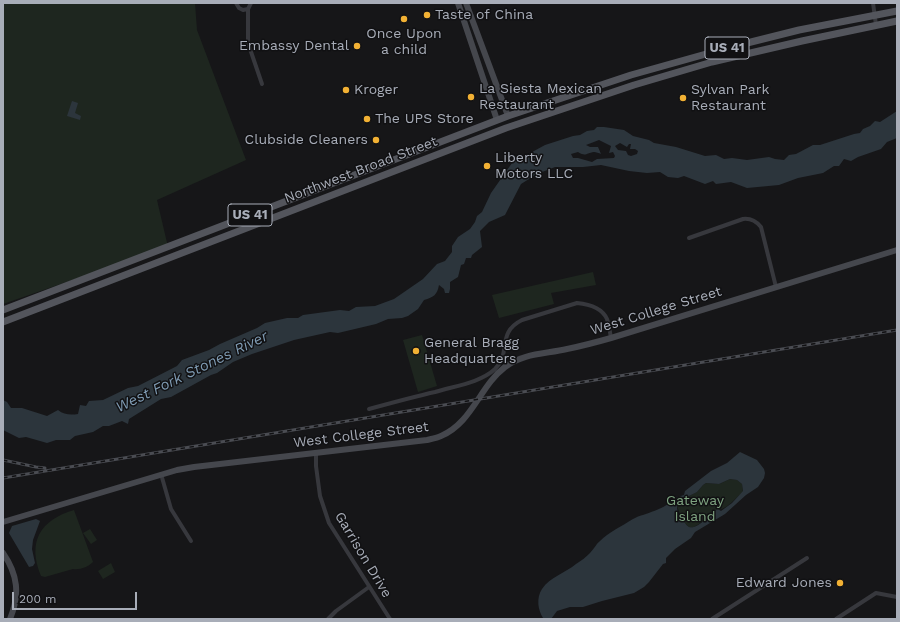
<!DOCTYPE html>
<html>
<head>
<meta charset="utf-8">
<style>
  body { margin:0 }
  #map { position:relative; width:900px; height:622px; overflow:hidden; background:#161618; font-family:"Work Sans",sans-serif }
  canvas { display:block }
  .frame { position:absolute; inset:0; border:4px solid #a8adb8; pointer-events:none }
  .scale { position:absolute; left:12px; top:592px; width:125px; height:18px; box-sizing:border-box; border:2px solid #a8adb8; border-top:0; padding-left:5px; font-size:12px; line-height:14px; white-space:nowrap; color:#a8adb8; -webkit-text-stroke:3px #111113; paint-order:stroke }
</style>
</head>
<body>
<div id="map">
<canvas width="900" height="622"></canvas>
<div class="frame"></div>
<div class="scale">200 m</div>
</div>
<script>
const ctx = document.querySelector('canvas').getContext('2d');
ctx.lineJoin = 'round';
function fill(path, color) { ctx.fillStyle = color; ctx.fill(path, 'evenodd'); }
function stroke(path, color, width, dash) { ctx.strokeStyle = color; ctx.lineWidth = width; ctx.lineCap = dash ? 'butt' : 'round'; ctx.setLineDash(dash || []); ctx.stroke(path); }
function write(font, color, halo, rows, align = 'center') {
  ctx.font = font + ' "Work Sans",sans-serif'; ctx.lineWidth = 3; ctx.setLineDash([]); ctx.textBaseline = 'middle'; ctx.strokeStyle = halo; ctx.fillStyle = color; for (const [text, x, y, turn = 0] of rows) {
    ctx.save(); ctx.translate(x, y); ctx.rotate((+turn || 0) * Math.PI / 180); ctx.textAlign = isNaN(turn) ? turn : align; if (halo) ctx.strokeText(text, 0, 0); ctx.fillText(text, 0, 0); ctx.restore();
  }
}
const green = new Path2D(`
  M3,3h192l2,27 49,130 -89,40 11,47 -165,57z
  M593,272l3,13 -45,8 3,11 -55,14 -7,-23z
  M422,335l15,51 -19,6 -15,-52z
  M730,479l7,1 5,4 1,8c-10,8 -16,18 -29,19l-5,7 -15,9h-5l-9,-8v-5l-3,-8 8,-8 12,-6 6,-7 3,-2 13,1z
  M74,510l19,52c-5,5 -13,8 -20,7l-28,8 -4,-1c-14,-34 -1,-56 33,-66z
  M90,529l7,11 -6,4 -8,-11z
  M111,563l4,9 -12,7 -5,-8z`);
const water = new Path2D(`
  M72,101l6,2 -3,10 6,3 -1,4 -13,-4z
  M897,111v27l-10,4 -6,7 -23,8 -7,4 -7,-2 -5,7h-5l-11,7 -25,5 -19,7 -32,3 -16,-6 -15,2 -3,-3 -8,3 -21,-8 -6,2 -10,-1 -8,-5 -13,1 -18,-2 -28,-6 -18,2h-28l-18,7 -16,10 -16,31 -16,7 -9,9 2,16 -10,8 -1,3h-5l-2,6 -3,1 -3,12 -8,5v7l-1,4h-4l-1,-4 -5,-4c-2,10 -5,12 -15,15l-6,9 -10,7 -6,2 -14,1 -12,5 -38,9 -8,-1 -36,8 -42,14 -19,8 -16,11 -6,2 -40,22 -10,2 -32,20 -1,5 -6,-3 -13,5h-6l-10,6 -18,4 -5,4h-14l-9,3 -21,-6 -7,1 -16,-8v-30l4,2 4,6h11l25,8 11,-6c6,5 13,5 20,4l2,-9 6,1 3,-5 14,-1 25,-12 10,-2 39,-20 5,-6 27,-10 11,-6 37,-16 8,-5 22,-5h11l5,-3 37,-5 9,1 7,-4 19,-1 19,-7 29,-20 14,-15 8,-3 7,-9v-6l6,-9 12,-8 5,-7 2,-6 5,-4 9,-19 21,-30 33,-18 28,-9 7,-1 7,-4 7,-1 3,-3h7l20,3 9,6 16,4 5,3 22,4 29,9 11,-1 8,4 8,-1 15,2 22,-3 6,2 9,1 5,-5 7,-1 17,-9h7l34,-11 6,-1 3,-4 7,-3 5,-5 5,1zM599,140l12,6 -2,7 4,-1 2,4 -1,2 -17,1 -5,3 -14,-4h-5l-2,-4 7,-2c8,5 8,1 16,0 2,0 5,1 7,2l-3,-7h-8l-4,-2zM620,143l7,4 2,-3h2l-1,5h5l3,2 -1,3 -6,2 -3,-1 -2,-4 -8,-1 -3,-4z
  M740,452l17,8 7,9 1,4 -1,5 -6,9 -12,8 -21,19 -30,18 -4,6 -16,11 -9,9v5l-3,1 -14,18 -5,5 -10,6 -32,8 -19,6h-13l-13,4 -6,8 -8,-1c-5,-8 -7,-20 -1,-29 8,-12 23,-16 34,-25 5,-3 10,-7 14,-11 4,-4 6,-9 10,-12 9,-9 22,-15 33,-22 11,-6 34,-9 40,-21 4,1 7,-2 11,-3l1,-4 26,-20 16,-8zM730,479l7,1 5,4 1,7 -11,12 -11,8 -3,-2c-7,4 -20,21 -29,18 -2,-1 -3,-3 -5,-5 -5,-3 -7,-10 -7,-16l8,-8 12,-6 6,-7 3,-2 13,1z
  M36,519l4,2 -7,19 -1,9 3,14 -2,3 -4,1 -20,-34 3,-7z`);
const street = new Path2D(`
  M236,3l3,5 4,2 5,-1 3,-6
  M873,3l3,22
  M248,9v34l14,41
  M689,238l54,-19c8,-1 13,2 18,8l15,60
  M369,409c22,-6 44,-12 66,-17 19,-6 45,-9 60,-23 17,-17 1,-36 27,-49l55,-17c11,1 25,5 30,16 2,6 3,13 4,19
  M316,453v13l4,30 9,27 61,96
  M161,474l10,35 20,32
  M328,619l8,-8 33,-24
  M712,619l95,-61
  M836,619l40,-26 21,4`);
const secondary = new Path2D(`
  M458,3l39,117
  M466,3l42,113
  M3,522l174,-52 17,-3 233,-27c4,-1 10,-2 14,-4 31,-13 39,-50 64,-69 18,-14 41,-13 62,-18 15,-3 30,-7 44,-11l286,-88
  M3,553c15,22 17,41 7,66`);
const primary = new Path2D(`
  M3,310l505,-194 123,-41 100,-28 68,-17 98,-19
  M3,322l503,-194 128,-43 78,-23 90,-21 95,-20`);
const rail = new Path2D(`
  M3,460l33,7 9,1
  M3,478l894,-148`);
const markers = [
  [427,15,4,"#f2b134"],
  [404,19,4,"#f2b134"],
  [357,46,4,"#f2b134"],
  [346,90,4,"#f2b134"],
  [471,97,4,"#f2b134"],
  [683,98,4,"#f2b134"],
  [367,119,4,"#f2b134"],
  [376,140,4,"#f2b134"],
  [487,166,4,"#f2b134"],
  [416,351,4,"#f2b134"],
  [840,583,4,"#f2b134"]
];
const shields = [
  [727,48,44],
  [250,215,44]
];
const shieldNames = [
  ["US 41",727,48],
  ["US 41",250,215]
];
const poiNames = [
  ["Taste of China",435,15],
  ["Once Upon",404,34,"center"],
  ["a child",404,50,"center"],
  ["Embassy Dental",349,46,"right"],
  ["La Siesta Mexican",479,89],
  ["Restaurant",479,105],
  ["Kroger",354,90],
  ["Sylvan Park",691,90],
  ["Restaurant",691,106],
  ["The UPS Store",375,119],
  ["Clubside Cleaners",368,140,"right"],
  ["Liberty",495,158],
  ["Motors LLC",495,174],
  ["General Bragg",424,343],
  ["Headquarters",424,359],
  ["Edward Jones",832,583,"right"]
];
const streetNames = [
  ["Northwest Broad Street",361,170,-21],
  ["West College Street",656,311,-17],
  ["West College Street",361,435,-7],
  ["Garrison Drive",363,555,59]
];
const parkNames = [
  ["Gateway",695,501],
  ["Island",695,517]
];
const waterNames = [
  ["West Fork Stones River",192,372,-26]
];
fill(green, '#1e261f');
fill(water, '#2c353c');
stroke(street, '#37383d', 4);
stroke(secondary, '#45474d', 6);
stroke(primary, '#53555c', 7);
stroke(rail, '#4a4c52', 3);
stroke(rail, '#111113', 1.5, [4.5]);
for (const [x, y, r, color] of markers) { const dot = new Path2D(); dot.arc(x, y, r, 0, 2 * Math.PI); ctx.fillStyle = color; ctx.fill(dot); stroke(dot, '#111113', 1.5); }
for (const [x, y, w] of shields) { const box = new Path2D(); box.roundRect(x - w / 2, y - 11, w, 22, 3); ctx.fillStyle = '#111113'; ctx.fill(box); stroke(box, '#a8adb8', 1); }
write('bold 13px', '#a8adb8', null, shieldNames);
write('14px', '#a8adb8', '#111113', poiNames, 'left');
write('14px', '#a8adb8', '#111113', streetNames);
write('14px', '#7fa381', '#111113', parkNames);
write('italic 15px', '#7f9bb3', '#111113', waterNames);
</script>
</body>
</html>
